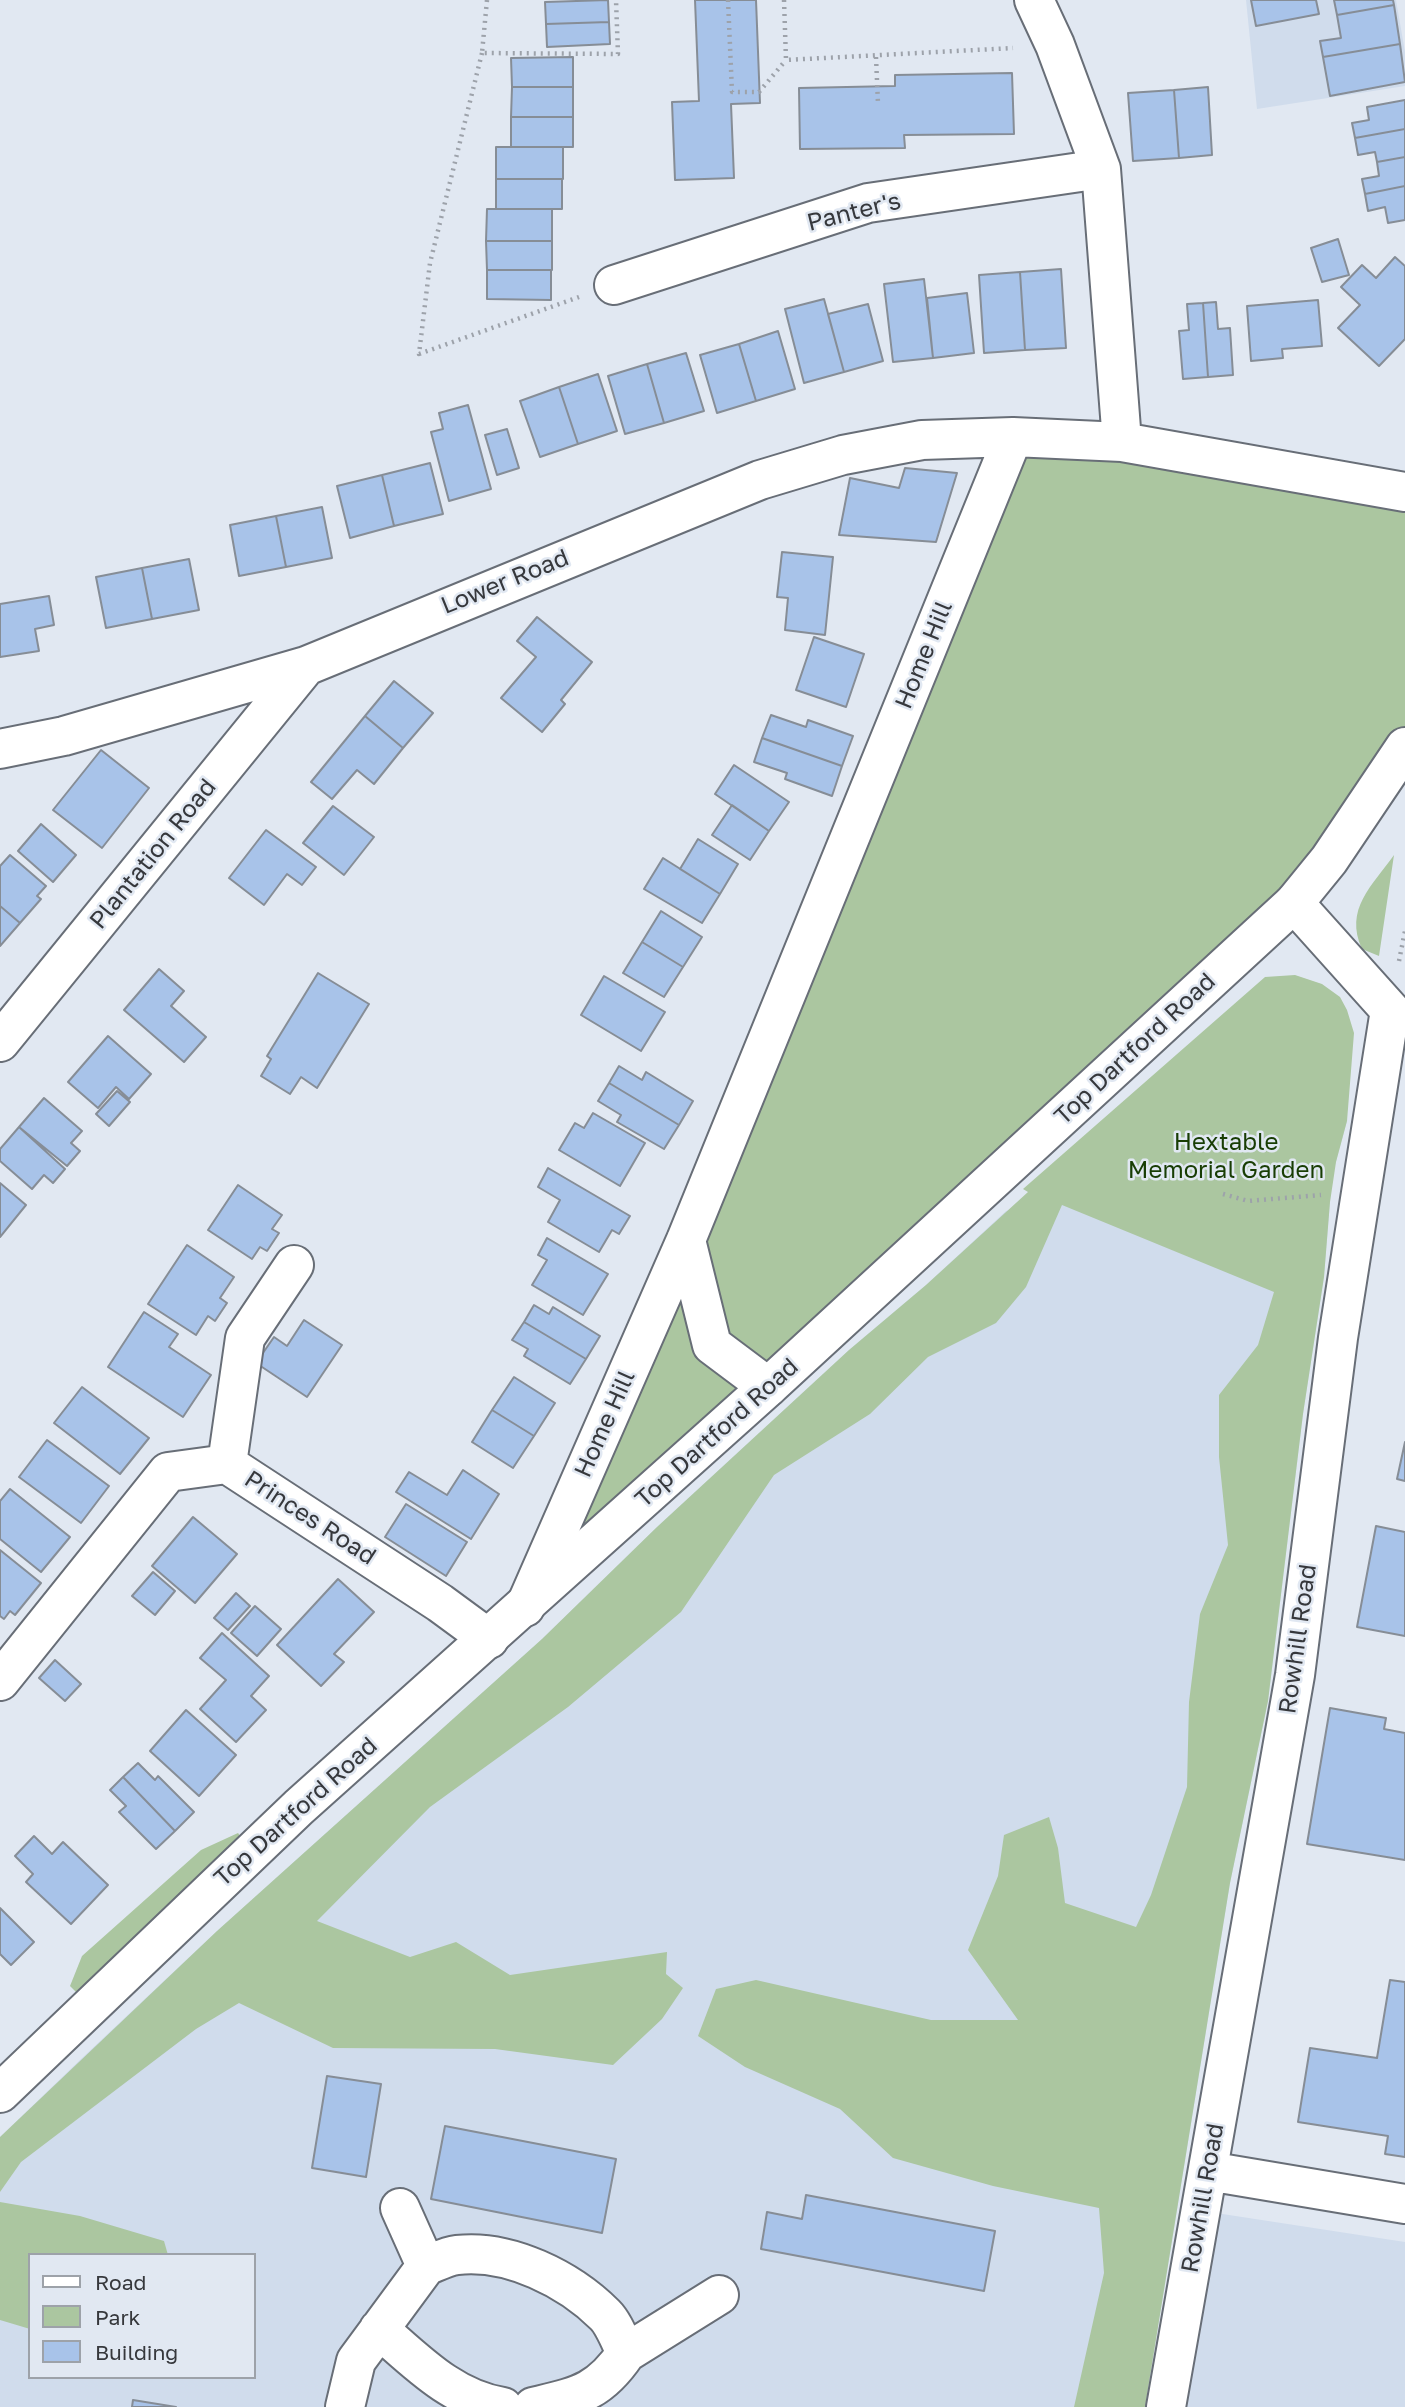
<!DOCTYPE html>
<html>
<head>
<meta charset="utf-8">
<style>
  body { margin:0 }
  #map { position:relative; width:1405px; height:2407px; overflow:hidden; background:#e1e8f2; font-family:"Golos Text",sans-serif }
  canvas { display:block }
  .legend { position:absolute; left:28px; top:2253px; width:228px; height:126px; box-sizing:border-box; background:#e1e8f2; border:2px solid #9da2a9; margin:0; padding:9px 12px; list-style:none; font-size:21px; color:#36383c }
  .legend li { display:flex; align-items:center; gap:14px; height:35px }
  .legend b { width:35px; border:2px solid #9da2a9 }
</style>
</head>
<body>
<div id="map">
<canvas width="1405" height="2407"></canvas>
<ul class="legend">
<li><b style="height:9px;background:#fff"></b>Road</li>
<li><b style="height:19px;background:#abc6a0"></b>Park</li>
<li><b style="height:19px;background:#a8c3e9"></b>Building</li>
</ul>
</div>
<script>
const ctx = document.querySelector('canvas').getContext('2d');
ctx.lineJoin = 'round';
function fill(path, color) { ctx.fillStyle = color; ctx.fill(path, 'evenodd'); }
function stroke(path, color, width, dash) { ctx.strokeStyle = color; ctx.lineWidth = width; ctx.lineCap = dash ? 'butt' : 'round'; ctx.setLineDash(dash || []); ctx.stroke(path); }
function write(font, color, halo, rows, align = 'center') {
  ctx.font = font + ' "Golos Text",sans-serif'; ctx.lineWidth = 5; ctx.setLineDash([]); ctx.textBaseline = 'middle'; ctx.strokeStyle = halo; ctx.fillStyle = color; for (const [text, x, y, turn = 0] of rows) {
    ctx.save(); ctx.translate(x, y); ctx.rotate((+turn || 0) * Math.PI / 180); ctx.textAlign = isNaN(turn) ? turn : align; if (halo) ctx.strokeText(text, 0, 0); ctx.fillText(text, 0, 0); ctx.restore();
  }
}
const built = new Path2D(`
  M1246,0h150l9,52v34l-148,23z
  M1347,1121l-15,55 -8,101 -21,137 -35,287 -38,182 -85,524h-1145v-270l82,-79 135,-127 325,-292 115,-112 192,-177 77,-65 80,-74zM30,2255h224v122h-224z
  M1216,2213l189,29v165h-222z`);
const green = new Path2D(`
  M1015,439l390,52v255l-77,114 -560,526 -54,-42 -28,-104z
  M1394,855l-15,101 -17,-7c-18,-40 10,-63 32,-94z
  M1295,975l27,9 18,13 7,13 7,23 -7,88 -11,41 -6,40 -6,75 -21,137 -35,287 -38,182 -85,524h-71l30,-134 -5,-65 -106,-22 -100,-28 -53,-49 -95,-42 -47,-31 18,-47 40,-9 175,40h87l-50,-70 30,-74 6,-41 45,-18 9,31 7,55 71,24 15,-32 36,-108 2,-85 11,-88 28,-69 -9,-88v-62l39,-50 16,-53 -212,-87 -36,82 -30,36 -68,34 -58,57 -96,61 -93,137 -113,95 -138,100 -113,114 93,36 46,-15 54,33 157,-23 -1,22 17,14 -21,31 -49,46 -118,-16 -162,-1 -94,-45 -43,26 -175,133 -21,30v-55l217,-206 325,-292 115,-112 192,-177 77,-65 102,-93 -5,-3 242,-212z
  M685,1243l26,103 55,42 -241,218z
  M238,1833l14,18 -164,153 -18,-18 12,-30 119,-106z
  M0,2202l80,14 84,25 4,14h-138v74l-30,-9z`);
const building = new Path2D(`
  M608,0l1,22 -63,2 -1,-22z
  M695,0h61l4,103 -29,1 3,74 -59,2 -3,-78 27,-1z
  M1251,0h65l3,14 -63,12z
  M1334,0h59l1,5 -57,10z
  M1394,5l6,39 -77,13 -3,-16 21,-3 -4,-23z
  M609,22l1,22 -63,3 -1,-23z
  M1400,44l5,38 -75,14 -7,-39z
  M573,57v30h-61l-1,-29z
  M1012,73l2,61 -110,1 1,13 -105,1 -1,-61 96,-2v-11z
  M512,87h61v30h-62z
  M1208,87l4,68 -33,3 -5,-68z
  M1174,90l5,68 -46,3 -5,-68z
  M1405,100v29l-50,9 -3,-15 17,-3 -2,-13z
  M511,117h62v30h-62z
  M1405,129v28l-28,5 -2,-10 -17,3 -3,-17z
  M496,147h67v32h-67z
  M1405,157v29l-40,8 -3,-15 17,-3 -2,-14z
  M496,179h66v30h-66z
  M1405,186v34l-17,3 -3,-16 -17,4 -3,-17z
  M487,209h65v32h-66z
  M1338,239l11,36 -27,7 -11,-34z
  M486,241h66v29h-65z
  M1395,257l10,9v73l-26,27 -41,-38 22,-23 -19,-18 21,-22 14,13z
  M1061,269l5,79 -41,2 -5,-78z
  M487,270h64v30l-64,-1z
  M1020,272l5,78 -41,3 -5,-78z
  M924,279l9,79 -40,4 -9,-78z
  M967,293l7,60 -41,5 -6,-60z
  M824,299l20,73 -40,11 -19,-74z
  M1318,300l4,46 -40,3 1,9 -32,3 -4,-55z
  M1216,302l2,27 12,-1 3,47 -25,2 -5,-74z
  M1203,303l5,74 -25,2 -4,-48 10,-1 -2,-26z
  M868,304l15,57 -39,11 -16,-58z
  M778,331l17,58 -39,12 -17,-57z
  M739,344l17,57 -39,12 -17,-58z
  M686,353l18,58 -40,12 -17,-59z
  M647,364l17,59 -39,11 -17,-58z
  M598,374l19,57 -39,13 -19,-57z
  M559,387l19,57 -38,13 -20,-56z
  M468,405l23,84 -42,12 -18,-69 12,-3 -4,-16z
  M507,429l12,39 -22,7 -12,-40z
  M430,463l13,51 -49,12 -12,-51z
  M905,468l52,5 -21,69 -97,-7 11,-57 49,10z
  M382,475l12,51 -44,12 -13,-52z
  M322,507l10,51 -46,9 -10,-51z
  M276,516l10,51 -47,9 -9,-51z
  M782,552l51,5 -8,78 -40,-5 3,-32 -11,-1z
  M189,559l10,51 -47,9 -10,-51z
  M142,568l10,51 -46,9 -10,-51z
  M49,596l5,29 -19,4 4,22 -39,6v-53z
  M537,617l55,45 -31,38 4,4 -23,28 -41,-34 35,-41 -19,-16z
  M814,637l50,17 -18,53 -50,-17z
  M394,681l39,32 -30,35 -38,-32z
  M771,715l35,12 2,-7 45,16 -11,30 -80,-28z
  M365,716l38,32 -29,36 -17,-14 -25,29 -21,-17z
  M762,738l80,28 -10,30 -47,-17 2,-6 -33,-11z
  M101,750l48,38 -47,60 -49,-38z
  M734,765l55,37 -20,29 -54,-37z
  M732,805l37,26 -19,29 -38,-25z
  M333,806l41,31 -30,38 -41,-32z
  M41,824l35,31 -23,27 -35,-31z
  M266,830l50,37 -14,18 -15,-11 -23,31 -35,-27z
  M698,839l40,25 -18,30 -40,-25z
  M10,855l36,31 -9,10 4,3 -21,24 -20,-17v-40z
  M663,858l57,36 -18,29 -58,-34z
  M0,906l20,17 -20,23z
  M661,911l41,26 -19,30 -41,-25z
  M642,942l41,25 -19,30 -41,-24z
  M159,969l25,22 -13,15 35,31 -22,25 -60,-52z
  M318,973l51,31 -52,84 -16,-11 -11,17 -29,-18 10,-17 -4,-3z
  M604,976l61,36 -24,39 -60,-36z
  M108,1036l43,38 -22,25 -13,-12 -18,21 -30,-26z
  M619,1066l23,14 4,-8 47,29 -14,24 -70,-42z
  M609,1083l70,42 -15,24 -47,-27 4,-7 -23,-14z
  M117,1091l13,11 -21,24 -13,-12z
  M44,1098l38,33 -11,12 9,8 -13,15 -48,-39z
  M593,1113l52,30 -25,43 -61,-36 16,-27 9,5z
  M19,1127l46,42 -12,14 -9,-8 -12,14 -32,-28v-12z
  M548,1168l82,48 -11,18 -7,-4 -13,22 -51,-30 12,-22 -22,-13z
  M0,1183l26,22 -26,32z
  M238,1185l44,30 -10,14 7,4 -12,18 -7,-4 -8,12 -44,-29z
  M547,1238l61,36 -25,41 -51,-30 15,-25 -9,-5z
  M187,1245l47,32 -14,21 7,5 -12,18 -7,-5 -12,19 -48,-31z
  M534,1305l15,9 4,-7 47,29 -14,23 -62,-37z
  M144,1312l34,22 -9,13 42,28 -28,42 -75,-50z
  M304,1320l38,25 -35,52 -51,-34 18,-26 13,9z
  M524,1322l62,37 -16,25 -46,-28 4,-7 -16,-9z
  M514,1377l41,26 -21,33 -42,-26z
  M82,1387l67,51 -29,36 -66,-51z
  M492,1410l42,26 -21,32 -41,-26z
  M47,1440l62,46 -28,37 -62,-46z
  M1405,1442v39l-8,-2z
  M463,1470l36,24 -28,45 -75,-47 13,-20 38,23z
  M10,1489l60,48 -29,35 -41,-33v-38z
  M406,1504l61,38 -21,34 -61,-39z
  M193,1517l44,37 -42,49 -43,-37z
  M1376,1526l29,6v104l-48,-9z
  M0,1550l41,33 -26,32 -5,-4 -6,8 -4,-3z
  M153,1572l22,19 -20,24 -23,-19z
  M338,1579l36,33 -40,42 10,8 -23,24 -44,-41z
  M236,1593l14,13 -22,24 -14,-12z
  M255,1606l26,23 -24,27 -26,-23z
  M222,1633l47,43 -18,20 15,14 -30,32 -36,-33 26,-29 -26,-22z
  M55,1660l26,24 -16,17 -26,-23z
  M1330,1708l56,10 -2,11 21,4v127l-98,-16z
  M186,1710l50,45 -37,41 -49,-45z
  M138,1763l17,17 3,-4 36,36 -19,19 -52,-54z
  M123,1777l52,54 -19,18 -37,-37 7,-6 -16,-16z
  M34,1836l18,18 11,-12 45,43 -37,39 -45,-42 7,-8 -18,-18z
  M0,1908l34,34 -23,23 -11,-11z
  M1390,1980l15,2v175l-20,-3 3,-18 -90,-14 12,-74 67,10z
  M327,2076l54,8 -15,93 -54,-9z
  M445,2126l171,33 -14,74 -171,-34z
  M806,2195l189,36 -11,60 -223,-42 6,-37 35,7z
  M133,2400l43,7h-44z`);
const path = new Path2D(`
  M487,0l-5,53 136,1 -2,-54
  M728,0l4,92h27l27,-32
  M784,0l2,60 227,-12
  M482,53l-52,210 -11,91 160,-57
  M876,57l2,47
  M1399,961l6,-30
  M1223,1194l25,7 73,-6`);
const minor = new Path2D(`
  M1034,0l21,45 46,124 21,273
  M614,285l254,-82 233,-34
  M0,749l64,-13 242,-70 454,-186 83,-25 79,-15 91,-3 109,5 283,50
  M0,1042l306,-376
  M686,1240l26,105 56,42
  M227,1464l18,-126 49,-73
  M525,1607l161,-367 327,-803
  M0,1681l168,-209 59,-8 213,139 49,36
  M1208,2171l197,33
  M426,2266c10,-4 21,-10 31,-11 52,-6 112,24 148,60 9,9 15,26 21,38l93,-58
  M379,2329c38,33 73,70 124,78
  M345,2407l11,-46 70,-95 -26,-58
  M533,2407c45,-11 66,-14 93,-54
  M1166,2407l129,-732 43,-337 52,-328 -96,-107`);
const major = new Path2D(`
  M0,2093l299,-286 469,-420 526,-484 35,-43 76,-113`);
const streetNames = [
  ["Panter's",854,212,-14],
  ["Lower Road",505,582,-22],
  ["Home Hill",924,655,-68],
  ["Plantation Road",153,854,-51],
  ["Top Dartford Road",1135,1049,-43],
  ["Home Hill",605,1424,-66],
  ["Top Dartford Road",717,1433,-42],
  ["Princes Road",310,1518,33],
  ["Rowhill Road",1298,1639,-82],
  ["Top Dartford Road",296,1812,-42],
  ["Rowhill Road",1203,2198,-80]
];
const parkNames = [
  ["Hextable",1226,1142],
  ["Memorial Garden",1226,1170]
];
fill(built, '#d0dcec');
fill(green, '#abc6a0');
fill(building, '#a8c3e9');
stroke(building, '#868d96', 2);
stroke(minor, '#686e77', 42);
stroke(major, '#686e77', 42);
stroke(path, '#9da2aa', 4.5, [2, 5]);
stroke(minor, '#fff', 38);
stroke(major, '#fff', 38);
write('24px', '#36383c', '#e1e8f2', streetNames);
write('24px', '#183d04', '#e1e8f2', parkNames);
</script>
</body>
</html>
